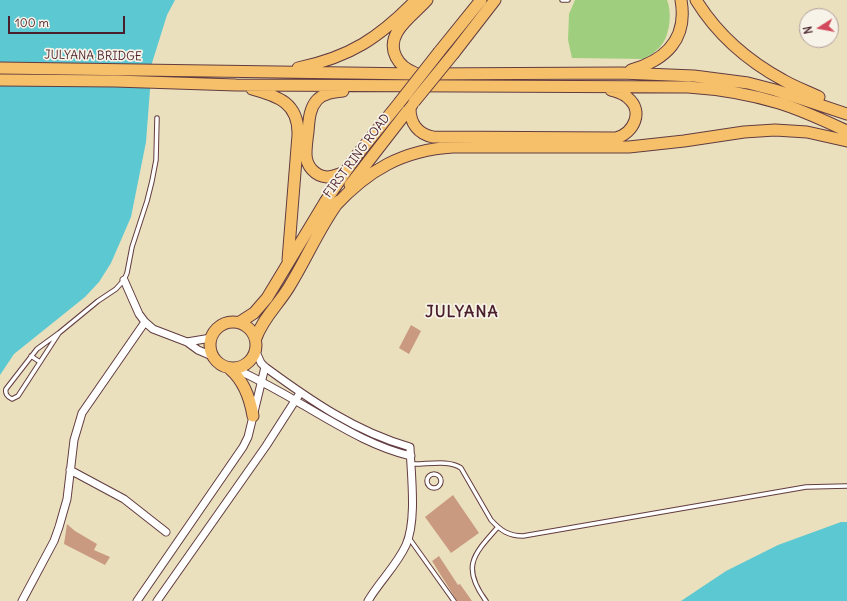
<!DOCTYPE html>
<html>
<head>
<meta charset="utf-8">
<style>
  body { margin:0 }
  #map { position:relative; width:847px; height:601px; overflow:hidden; background:#eae0bd; font-family:Delius,sans-serif }
  canvas { display:block }
  .north { position:absolute; left:799px; top:8px; width:40px; height:40px; box-sizing:border-box; background:#f7f3e8; border:1px solid #b29e9c; border-radius:50%; rotate:259deg; font-size:11px; font-weight:700; line-height:16px; text-align:center; color:#4a1f2b }
  .north::after { content:''; display:block; margin:auto; width:14px; height:18px; background:#d1495b; clip-path:polygon(50% 0,100% 100%,50% 72%,0 100%) }
  .scale { position:absolute; left:8px; top:16px; width:117px; height:18px; box-sizing:border-box; border:2px solid #4a1f2b; border-top:0; padding-left:5px; font-size:12px; line-height:14px; white-space:nowrap; color:#4a1f2b; -webkit-text-stroke:3px #f7f3e8; paint-order:stroke }
</style>
</head>
<body>
<div id="map">
<canvas width="847" height="601"></canvas>
<div class="north">N</div>
<div class="scale">100 m</div>
</div>
<script>
const ctx = document.querySelector('canvas').getContext('2d');
ctx.lineJoin = 'round';
function fill(path, color) { ctx.fillStyle = color; ctx.fill(path, 'evenodd'); }
function stroke(path, color, width, dash) { ctx.strokeStyle = color; ctx.lineWidth = width; ctx.lineCap = dash ? 'butt' : 'round'; ctx.setLineDash(dash || []); ctx.stroke(path); }
function write(font, color, halo, rows, align = 'center') {
  ctx.font = font + ' Delius,sans-serif'; ctx.lineWidth = 3.5; ctx.setLineDash([]); ctx.textBaseline = 'middle'; ctx.strokeStyle = halo; ctx.fillStyle = color; for (const [text, x, y, turn = 0] of rows) {
    ctx.save(); ctx.translate(x, y); ctx.rotate((+turn || 0) * Math.PI / 180); ctx.textAlign = isNaN(turn) ? turn : align; if (halo) ctx.strokeText(text, 0, 0); ctx.fillText(text, 0, 0); ctx.restore();
  }
}
const green = new Path2D(`
  M575,0h92c5,12 3,32 -4,43 -5,7 -12,12 -19,16l-72,-1 -4,-18 1,-26z`);
const water = new Path2D(`
  M0,0h175l-8,15 -15,48 -6,79 -15,75 -20,46 -12,19 -14,15 -71,57 -14,21z
  M841,522h6v79h-166l45,-30 52,-26z`);
const building = new Path2D(`
  M411,325l10,6 -12,23 -10,-6z
  M453,495l26,38 -28,20 -26,-36z
  M67,524l8,7 22,13 -3,6 16,7 -5,8 -41,-21z
  M439,556l19,29 2,-1 12,17h-15l-25,-40z`);
const service = new Path2D(`
  M562,0h6
  M59,333l-41,63 -6,3c-5,-2 -7,-6 -6,-10l31,-40 22,-16 39,-32 18,-12 8,-9 3,-7 5,-26 15,-46 5,-20 4,-21 1,-42
  M31,356l9,6
  M411,464c14,1 38,-5 50,4l30,52c10,11 18,16 32,16l283,-49 41,-1
  M427 481a7 7 0 1 1 14 0a7 7 0 1 1-14 0Z
  M409,538l45,63
  M486,601c-25,-34 -13,-46 12,-74`);
const minor = new Path2D(`
  M124,280l15,34 6,8 8,7 34,13 11,8 14,6
  M187,342l24,-4
  M256,352l5,11 4,4c45,33 91,65 145,80 1,28 7,73 -4,98 -9,20 -27,37 -38,56
  M236,369c23,11 45,23 67,36 35,20 69,42 108,51
  M70,470l54,29 42,33
  M22,601l32,-60 5,-14 8,-28 7,-59 8,-27 63,-91
  M137,601l106,-154 5,-10 17,-70
  M157,601l109,-155 34,-53`);
const primary = new Path2D(`
  M696,0c21,34 52,61 87,80 12,7 24,11 36,17
  M439,52l42,-52
  M454,53l41,-53
  M0,68l417,6 204,-1 73,3 54,7 27,7 72,24
  M298,68c52,-11 81,-30 118,-68
  M631,70c35,-10 57,-31 50,-70
  M415,73c-8,-3 -15,-8 -19,-16 -12,-24 17,-41 31,-57
  M0,80l115,1 121,4 452,2c31,2 61,7 91,16 23,7 46,18 68,28
  M252,89c26,7 47,14 46,46l-10,125
  M343,91c-10,1 -19,2 -26,9 -8,9 -8,21 -9,32 -1,7 -2,15 -2,22 0,12 9,22 21,23 6,0 12,-3 18,-5
  M410,108c0,15 8,26 23,29l183,1c18,-5 28,-27 12,-40 -5,-5 -11,-6 -17,-8
  M350,185l62,-80
  M334,207c34,-37 69,-57 119,-60h176l55,-6 60,-9 31,-2 32,2 40,9
  M210 345a23 23 0 1 1 46 0a23 23 0 1 1-46 0Z
  M240,322l14,-9 13,-15 58,-96 32,-47 42,-52
  M256,338c7,-20 22,-33 33,-51 18,-29 30,-59 50,-86
  M230,369c14,12 20,29 23,47`);
const primaryBridge = new Path2D(`
  M414,102l40,-49
  M399,103l40,-51`);
const streetNames = [
  ["JULYANA BRIDGE",93,56,1],
  ["FIRST RING ROAD",357,156,-53]
];
const districtNames = [
  ["JULYANA",462,312]
];
fill(green, '#9fcf7e');
fill(water, '#5bc8d2');
fill(building, '#ca9a80');
stroke(service, '#623c41', 5.5);
stroke(minor, '#623c41', 9);
stroke(primary, '#623c41', 13);
stroke(service, '#fff', 3.5);
stroke(minor, '#fff', 7);
stroke(primary, '#f6c06b', 11);
stroke(primaryBridge, '#623c41', 13, []);
stroke(primaryBridge, '#f6c06b', 11);
write('12px', '#4a1f2b', '#f7f3e8', streetNames);
ctx.letterSpacing = '1px';
write('bold 16px', '#4a1f2b', '#f7f3e8', districtNames);
ctx.letterSpacing = '0px';
</script>
</body>
</html>
